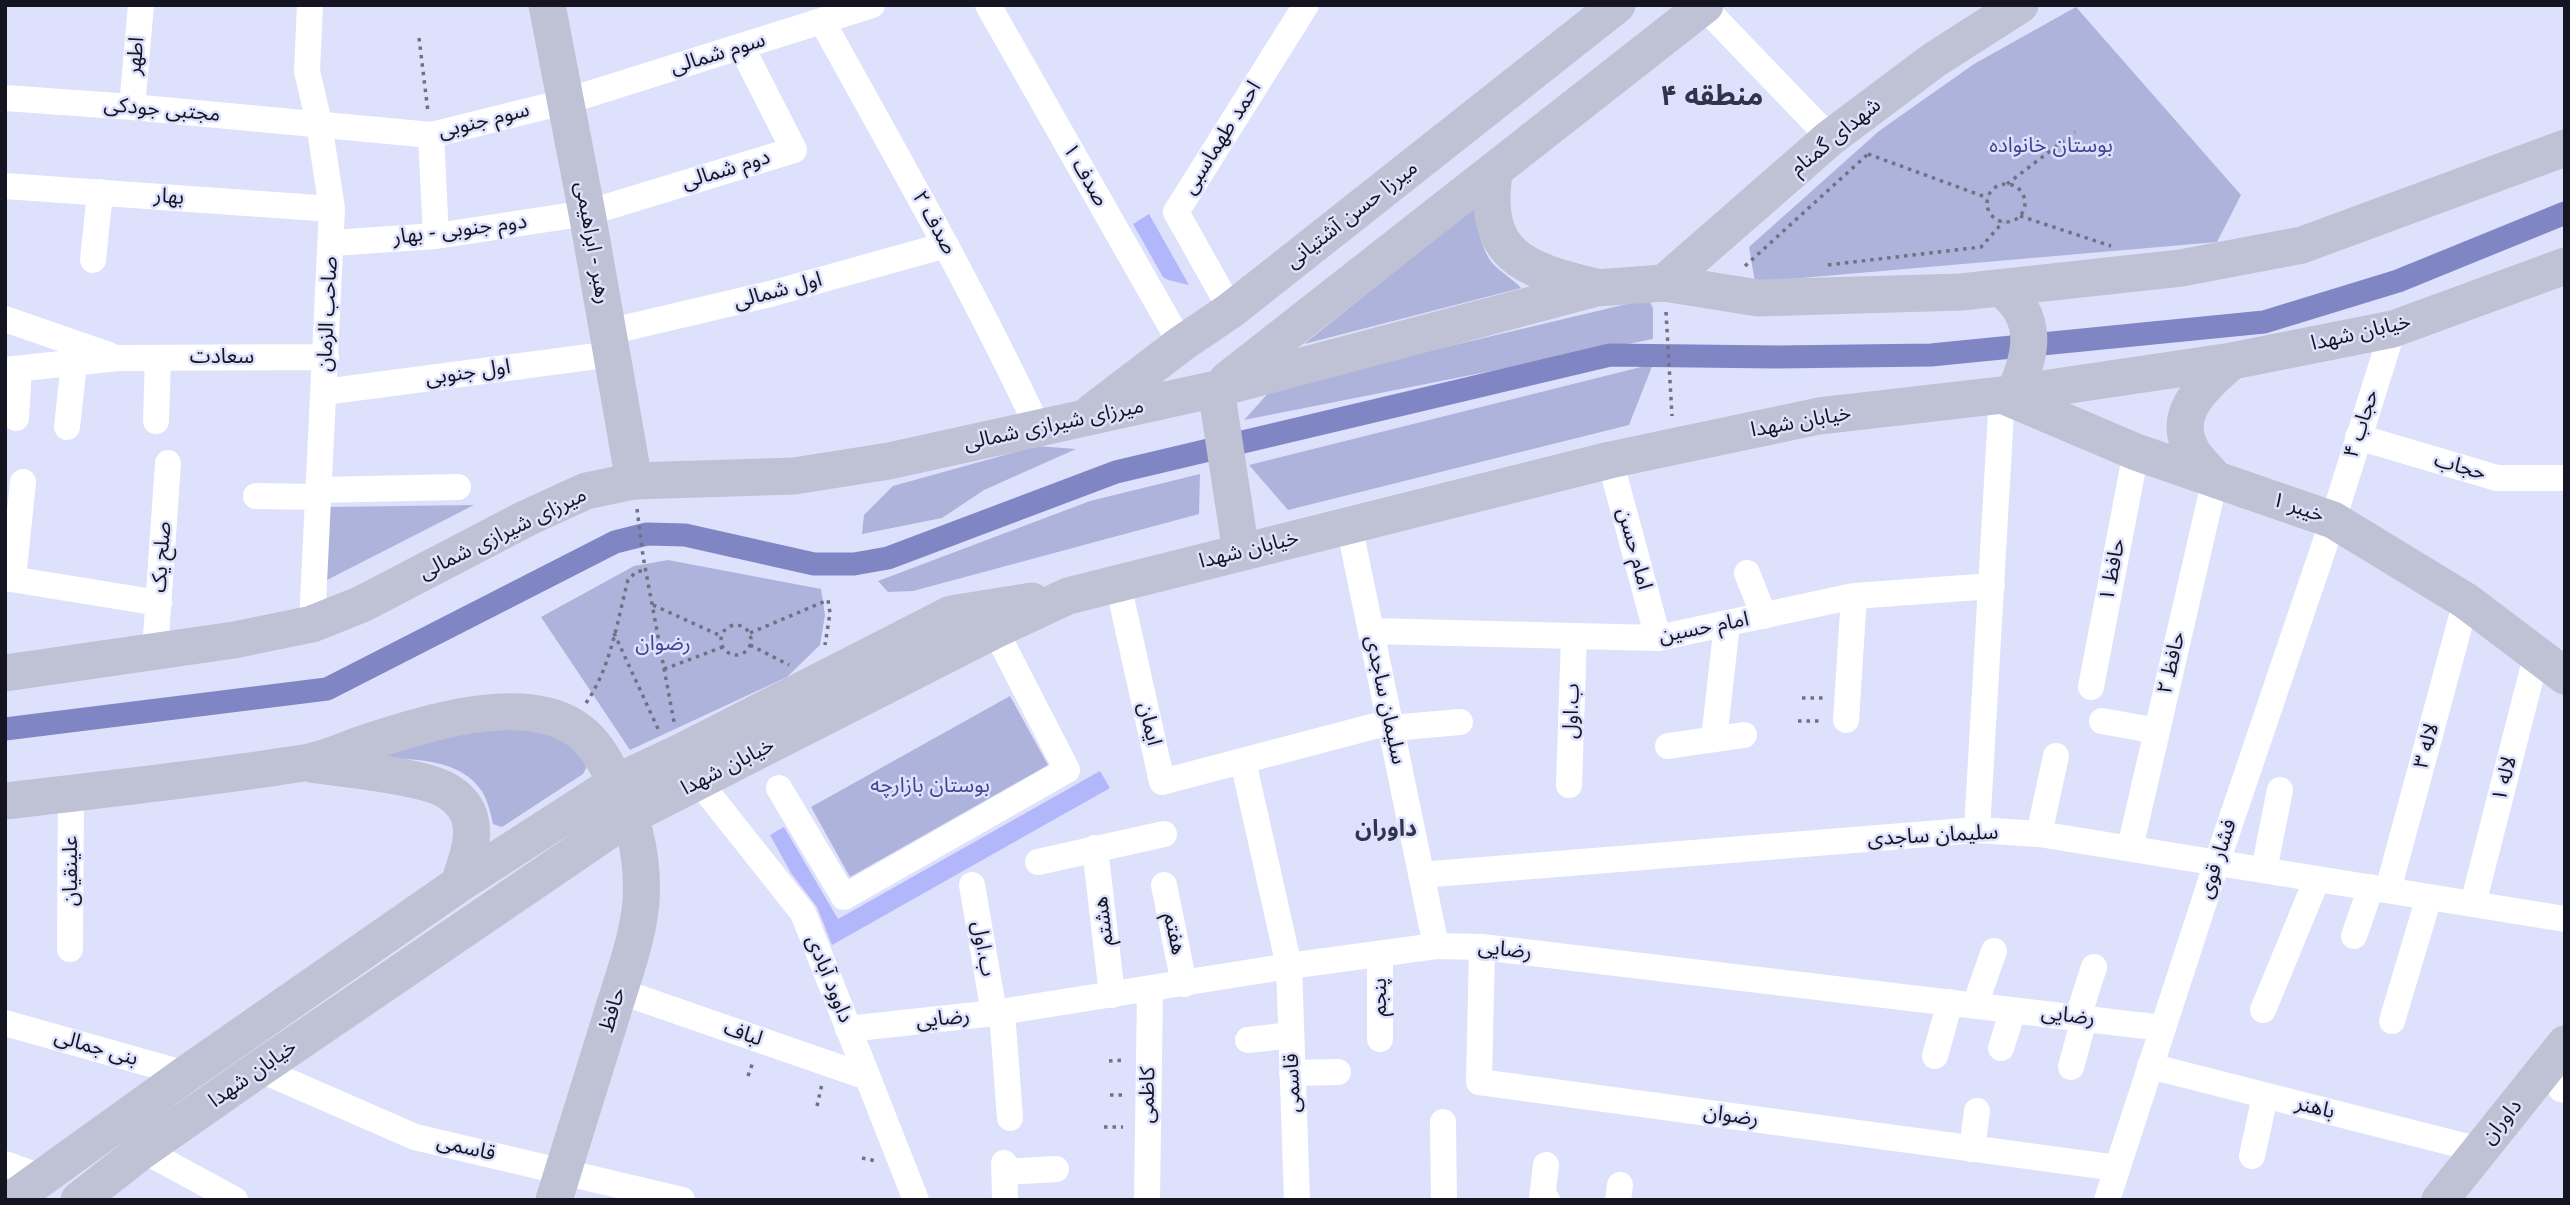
<!DOCTYPE html>
<html>
<head>
<meta charset="utf-8">
<style>
  body { margin:0 }
  #map { position:relative; width:2570px; height:1205px; overflow:hidden; background:#dde1fc; font-family:Arial,sans-serif }
  canvas { display:block }
  .frame { position:absolute; inset:0; border:7px solid #141521; pointer-events:none }
</style>
</head>
<body>
<div id="map">
<canvas width="2570" height="1205"></canvas>
<div class="frame"></div>
</div>
<script>
const ctx = document.querySelector('canvas').getContext('2d');
ctx.lineJoin = 'round';
function fill(path, color) { ctx.fillStyle = color; ctx.fill(path, 'evenodd'); }
function stroke(path, color, width, dash) { ctx.strokeStyle = color; ctx.lineWidth = width; ctx.lineCap = dash ? 'butt' : 'round'; ctx.setLineDash(dash || []); ctx.stroke(path); }
function write(font, color, halo, rows, align = 'center') {
  ctx.font = font + ' Arial,"Noto Sans Arabic",sans-serif'; ctx.lineWidth = 5; ctx.setLineDash([]); ctx.textBaseline = 'middle'; ctx.strokeStyle = halo; ctx.fillStyle = color; for (const [text, x, y, turn = 0] of rows) {
    ctx.save(); ctx.translate(x, y); ctx.rotate((+turn || 0) * Math.PI / 180); ctx.textAlign = isNaN(turn) ? turn : align; if (halo) ctx.strokeText(text, 0, 0); ctx.fillText(text, 0, 0); ctx.restore();
  }
}
const green = new Path2D(`
  M2076,7l165,188 -24,47 -462,40 -6,-35 130,-116 95,-67z
  M1475,207c4,21 5,43 20,59 8,8 18,13 26,22l-217,56z
  M1648,299l5,9v31l-409,81 29,-32z
  M1653,364l-24,61 -341,85 -39,-45z
  M1037,446l39,3 -92,41 -42,28 -80,16 2,-19 29,-29z
  M1200,474l-1,40 -286,77 -25,1 -10,-11 212,-80z
  M474,505l-149,76 3,-74z
  M668,560l153,29 4,26 -5,30 -33,32 -157,73 -89,-133 93,-51z
  M1010,696l38,69 -198,112 -39,-70z
  M531,714l54,45 1,9 -3,6 -81,53 -9,-3c-2,-10 -5,-22 -10,-31 -21,-35 -71,-34 -106,-35l-3,-8z`);
const canal = new Path2D(`
  M5,729l322,-40 288,-147 32,-8 38,1 129,29h40l34,-6 228,-86 494,-117 167,2 154,-2 333,-33 134,-41 167,-68`);
const building = new Path2D(`
  M1149,214l40,71 -21,-5 -5,-3 -30,-53z
  M1100,771l10,17 -278,157 -15,-38 -26,-34 -21,-38 14,-8 54,92z`);
const path = new Path2D(`
  M419,38l9,74
  M1868,154l120,44
  M1987 203a19 19 0 1 1 38 0a19 19 0 1 1-38 0Z
  M2007,184l68,-52
  M2020,216l91,30
  M1828,265l153,-18 22,-25
  M1745,266l123,-112
  M1666,312l6,104
  M637,509l6,47 31,166
  M653,605l68,31
  M721 640a15 15 0 1 1 30 0a15 15 0 1 1-30 0Z
  M614,633l45,98
  M750,633l78,-33 2,13 -5,32
  M750,645l39,20
  M664,669l59,-22
  M1802,698h23
  M586,703c25,-36 31,-81 42,-123l8,-8 10,-2
  M1798,721h25
  M1109,1061l17,-1
  M748,1076l5,-14
  M1110,1095h15
  M817,1106l5,-22
  M1104,1127h19
  M862,1158l14,3`);
const street = new Path2D(`
  M310,5l-3,66 12,52 13,86 -20,415
  M988,5l193,339
  M1703,6l127,132
  M822,21c74,134 151,268 216,407
  M5,98l127,9 299,28 133,-33 308,-97
  M132,107l9,-102
  M431,135l5,101
  M5,186l327,23
  M332,243l104,-7 151,-23 207,-63 -53,-104
  M93,260l7,-68
  M1231,310l-55,-98 130,-207
  M5,319l104,36
  M608,332l162,-38 176,-49
  M5,370l113,-12 208,-1
  M324,392l288,-38
  M16,418l3,-49
  M156,421l2,-63
  M67,427l7,-64
  M2358,437l139,41h68
  M1610,460l48,178
  M319,490l139,-3
  M256,496l63,1
  M1349,525l87,421
  M1747,573l17,43
  M5,578l154,25
  M13,579l10,-97
  M1118,584l44,198 228,-60
  M1371,631l287,7 196,-42 138,-10
  M155,651l13,-188
  M2091,687l45,-235
  M1846,720l8,-124
  M2102,721l55,10
  M1391,728l69,-6
  M1714,739l13,-115
  M1668,746l76,-11
  M1243,761l46,205 8,234
  M699,782l104,131 113,287
  M1569,785l5,-149
  M779,788l65,109 223,-127 -72,-140
  M1977,830l25,-435
  M2039,834l17,-78
  M1095,848l17,147
  M2130,848l85,-369
  M1038,862l126,-28
  M2264,870l16,-80
  M1421,875l556,-45 62,4 526,85
  M972,885l22,128
  M1164,885l20,99
  M2388,890l78,-289
  M2473,904l64,-251
  M2354,936l17,-49
  M1482,947l-3,135 638,86
  M70,949l1,-156
  M1380,954v85
  M619,991l248,86
  M1975,1005l19,-54
  M2263,1010l54,-131
  M1002,1012l8,106
  M2078,1017l16,-50
  M2392,1021l37,-124
  M5,1023l181,51
  M848,1029l146,-16 295,-47 147,-20 46,1 680,81
  M1248,1040l43,-5
  M2001,1048l12,-38
  M1935,1056l15,-54
  M2150,1066l330,84
  M2071,1067l13,-48
  M259,1069l156,68 267,63
  M1292,1073l46,-1
  M2561,1089l4,1
  M1443,1122l1,78
  M1972,1149l5,-38
  M143,1150l92,50
  M2252,1156l13,-60
  M1004,1163l1,37
  M5,1164l36,13
  M1546,1165l-4,34 5,1
  M1005,1172l51,-3
  M1147,1200l3,-210
  M1618,1200l2,-15
  M2107,1200l110,-338 116,-342 60,-191`);
const secondary = new Path2D(`
  M547,5l40,208 47,268
  M1494,172c-12,85 30,97 101,115
  M1664,283l166,-145 104,-78 86,-55
  M2000,288c40,28 32,66 14,106
  M1227,380l478,-375
  M1216,389l25,163
  M2002,395l134,57 197,68 133,81 99,75
  M1092,412l89,-68 50,-34 386,-305
  M2215,479c-7,-9 -16,-17 -22,-26 -24,-40 12,-68 39,-92
  M5,673l229,-33 78,-16 50,-20 165,-86 59,-27 48,-10 160,-5 95,-15 327,-72 380,-101 68,-5 94,15 203,-6 220,-24 121,-23 263,-97
  M311,764c31,5 115,12 138,28 12,8 21,19 22,34 3,19 -7,40 -12,58
  M5,801c99,-12 199,-22 298,-38 21,-3 42,-13 62,-20 56,-18 153,-50 207,-17 18,11 28,26 38,45 22,39 34,85 31,130 -3,39 -19,79 -30,116 -19,61 -38,122 -57,183
  M11,1200l175,-126 273,-190 158,-102 66,-31 268,-137 81,-13
  M79,1200l64,-50 116,-81 371,-253 365,-186 73,-34 542,-136 209,-44 183,-21 230,-34 161,-32 172,-63
  M2440,1200l125,-156`);
const streetNames = [
  ["سوم شمالی",718,54,-17],
  ["اطهر",136,56,-85],
  ["مجتبی جودکی",162,110,5],
  ["سوم جنوبی",484,121,-14],
  ["شهدای گمنام",1836,137,-39],
  ["احمد طهماسبی",1222,138,-58],
  ["دوم شمالی",726,170,-17],
  ["صدف ۱",1085,175,60],
  ["بهار",169,197,4],
  ["میرزا حسن آشتیانی",1352,215,-38],
  ["صدف ۲",934,223,61],
  ["دوم جنوبی - بهار",460,230,-7],
  ["رهبر - ابراهیمی",592,243,80],
  ["اول شمالی",778,291,-15],
  ["صاحب الزمان",328,314,-87],
  ["خیابان شهدا",2361,333,-13],
  ["سعادت",222,357],
  ["اول جنوبی",468,373,-8],
  ["خیابان شهدا",1801,422,-10],
  ["حجاب ۴",2362,424,-72],
  ["میرزای شیرازی شمالی",1054,425,-12],
  ["حجاب",2460,467,16],
  ["خیبر ۱",2298,508,19],
  ["میرزای شیرازی شمالی",503,534,-26],
  ["امام حسن",1634,549,75],
  ["خیابان شهدا",1249,550,-14],
  ["صلح یک",162,557,-86],
  ["حافظ ۱",2113,570,-79],
  ["امام حسین",1704,628,-11],
  ["حافظ ۲",2172,663,-77],
  ["سلیمان ساجدی",1385,700,78],
  ["ب.اول",1572,711,-88],
  ["ایمان",1149,724,77],
  ["لاله ۳",2427,746,-75],
  ["خیابان شهدا",728,767,-27],
  ["لاله ۱",2505,779,-76],
  ["سلیمان ساجدی",1933,836,-3],
  ["فشار قوی",2218,859,-72],
  ["علینقیان",71,871,-90],
  ["هشتم",1104,921,-97],
  ["هفتم",1174,934,78],
  ["ب.اول",983,949,80],
  ["رضایی",1505,950,6],
  ["داوود آبادی",829,979,68],
  ["پنجم",1380,997,-90],
  ["حافظ",613,1010,-73],
  ["رضایی",2068,1016,7],
  ["رضایی",943,1019,-6],
  ["لباف",743,1034,19],
  ["بنی جمالی",96,1048,16],
  ["خیابان شهدا",253,1074,-35],
  ["قاسمی",1293,1083,-92],
  ["کاظمی",1148,1095,-89],
  ["باهنر",2315,1108,14],
  ["رضوان",1731,1116,8],
  ["داوران",2502,1122,-51],
  ["قاسمی",466,1148,13]
];
const parkNames = [
  ["بوستان خانواده",2051,146],
  ["رضوان",663,644],
  ["بوستان بازارچه",930,786]
];
const neighbourhoodNames = [
  ["داوران",1386,830]
];
const districtNames = [
  ["منطقه ۴",1712,97]
];
fill(green, '#aeb3dc');
stroke(canal, '#8085c4', 23);
fill(building, '#b2b7fb');
stroke(path, '#6f7184', 3.5, [3.5, 5]);
stroke(street, '#fff', 26);
stroke(secondary, '#bfc1d4', 37);
write('21px', '#141521', '#dde1fc', streetNames);
write('21px', '#444391', '#dde1fc', parkNames);
write('bold 23px', '#31334d', '#dde1fc', neighbourhoodNames);
write('bold 28px', '#31334d', '#dde1fc', districtNames);
</script>
</body>
</html>
